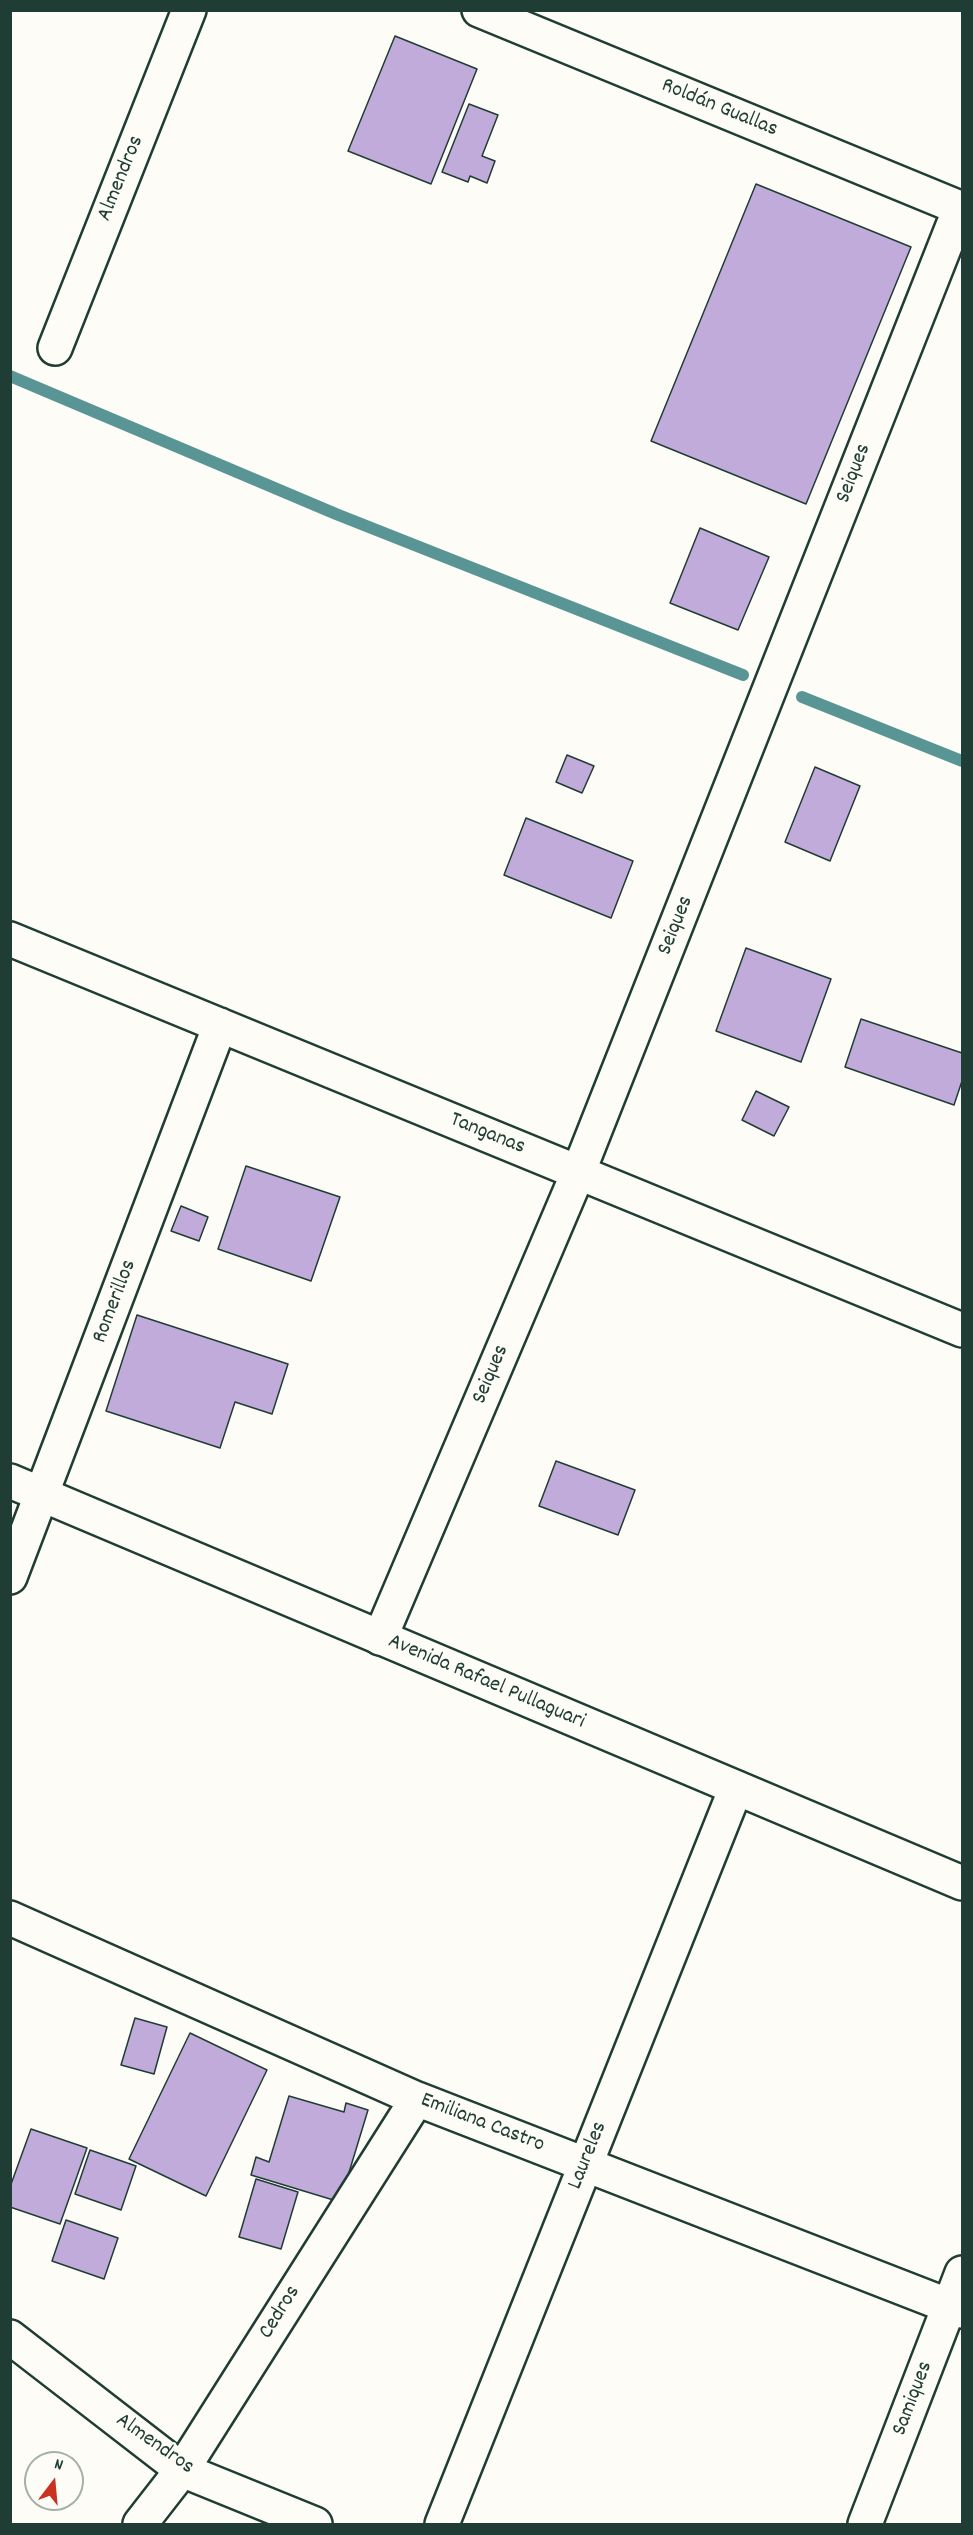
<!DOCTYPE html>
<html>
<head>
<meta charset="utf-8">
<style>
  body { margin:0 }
  #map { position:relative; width:973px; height:2535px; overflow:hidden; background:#fdfcf7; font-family:Dekko,sans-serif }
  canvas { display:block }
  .frame { position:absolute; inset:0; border:12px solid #1f3d34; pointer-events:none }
  .north { position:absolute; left:24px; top:2451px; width:60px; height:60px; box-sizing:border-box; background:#fdfcf7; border:2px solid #a4b0a9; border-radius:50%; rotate:16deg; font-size:16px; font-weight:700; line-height:24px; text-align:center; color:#1f3d34 }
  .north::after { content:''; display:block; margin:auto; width:21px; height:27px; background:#c8321e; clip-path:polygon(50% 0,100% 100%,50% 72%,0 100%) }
</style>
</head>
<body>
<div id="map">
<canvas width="973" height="2535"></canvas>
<div class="frame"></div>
<div class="north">N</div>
</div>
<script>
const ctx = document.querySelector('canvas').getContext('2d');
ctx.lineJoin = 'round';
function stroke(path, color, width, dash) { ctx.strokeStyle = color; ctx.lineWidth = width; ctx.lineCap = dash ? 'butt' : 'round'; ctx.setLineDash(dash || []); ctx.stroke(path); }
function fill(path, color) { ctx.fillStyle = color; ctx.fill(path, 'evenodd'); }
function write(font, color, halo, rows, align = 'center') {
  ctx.font = font + ' Dekko,sans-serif'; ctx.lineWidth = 5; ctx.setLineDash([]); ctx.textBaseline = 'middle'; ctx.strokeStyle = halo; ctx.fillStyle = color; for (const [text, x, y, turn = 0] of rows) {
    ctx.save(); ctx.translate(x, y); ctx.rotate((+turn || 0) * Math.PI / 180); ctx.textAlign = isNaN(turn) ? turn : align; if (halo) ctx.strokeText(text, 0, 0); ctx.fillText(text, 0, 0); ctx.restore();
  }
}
const stream = new Path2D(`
  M10,376l326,138 407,161
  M802,697l160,64`);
const building = new Path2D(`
  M395,36l82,33 -46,115 -83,-33z
  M469,104l29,11 -16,41 13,5 -8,22 -17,-7 -2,6 -26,-10z
  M756,184l155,63 -105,257 -155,-63z
  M700,528l69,29 -31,73 -68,-27z
  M567,755l27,11 -12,27 -26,-11z
  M815,767l45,19 -30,75 -45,-19z
  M526,818l107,43 -22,57 -107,-43z
  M746,948l85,31 -30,83 -85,-31z
  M861,1019l101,34v28l-8,24 -109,-38z
  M756,1091l33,16 -15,29 -32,-16z
  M246,1166l94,31 -29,84 -93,-32z
  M181,1206l27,11 -9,24 -28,-10z
  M137,1315l151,49 -16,50 -37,-12 -15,46 -114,-37z
  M556,1461l79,29 -17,45 -79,-29z
  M135,2018l32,9 -13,47 -33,-9z
  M190,2033l77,37 -61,126 -77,-37z
  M289,2096l55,16 2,-9 22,7 -28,92 -89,-27 5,-18 13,5z
  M31,2129l56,19 -27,76 -50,-17v-20z
  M90,2150l46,16 -15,44 -46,-16z
  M256,2179l42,13 -17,57 -42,-12z
  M66,2220l52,18 -14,41 -52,-18z`);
const street = new Path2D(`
  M55,348l134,-338
  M10,939l952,391
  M10,1577l210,-552
  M380,1638l198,-465 382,-965 -481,-198
  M10,1918l407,181 545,212
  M10,2337l172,133 133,54
  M140,2524l42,-54 235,-371
  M442,2524l294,-736
  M865,2524l97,-251`);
const secondary = new Path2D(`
  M10,1481l952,402`);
const streetNames = [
  ["Roldán Guallas",719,109,22],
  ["Almendros",122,179,-68],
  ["Seiques",855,474,-69],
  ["Seiques",677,926,-68],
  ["Tanganas",487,1135,22],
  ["Romerillos",116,1302,-69],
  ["Seiques",492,1375,-67],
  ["Avenida Rafael Pullaguari",486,1683,23],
  ["Emiliana Castro",482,2124,21],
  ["Laureles",589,2156,-68],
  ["Cedros",281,2313,-58],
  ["Samiques",914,2399,-69],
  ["Almendros",154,2445,35]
];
stroke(stream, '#589594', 12);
fill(building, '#c1abda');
stroke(building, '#1f3d34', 1.5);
stroke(street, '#1f3d34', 38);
stroke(secondary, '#1f3d34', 38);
stroke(street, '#fdfcf7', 33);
stroke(secondary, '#fdfcf7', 33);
write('22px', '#1f3d34', '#fdfcf7', streetNames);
</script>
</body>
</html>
